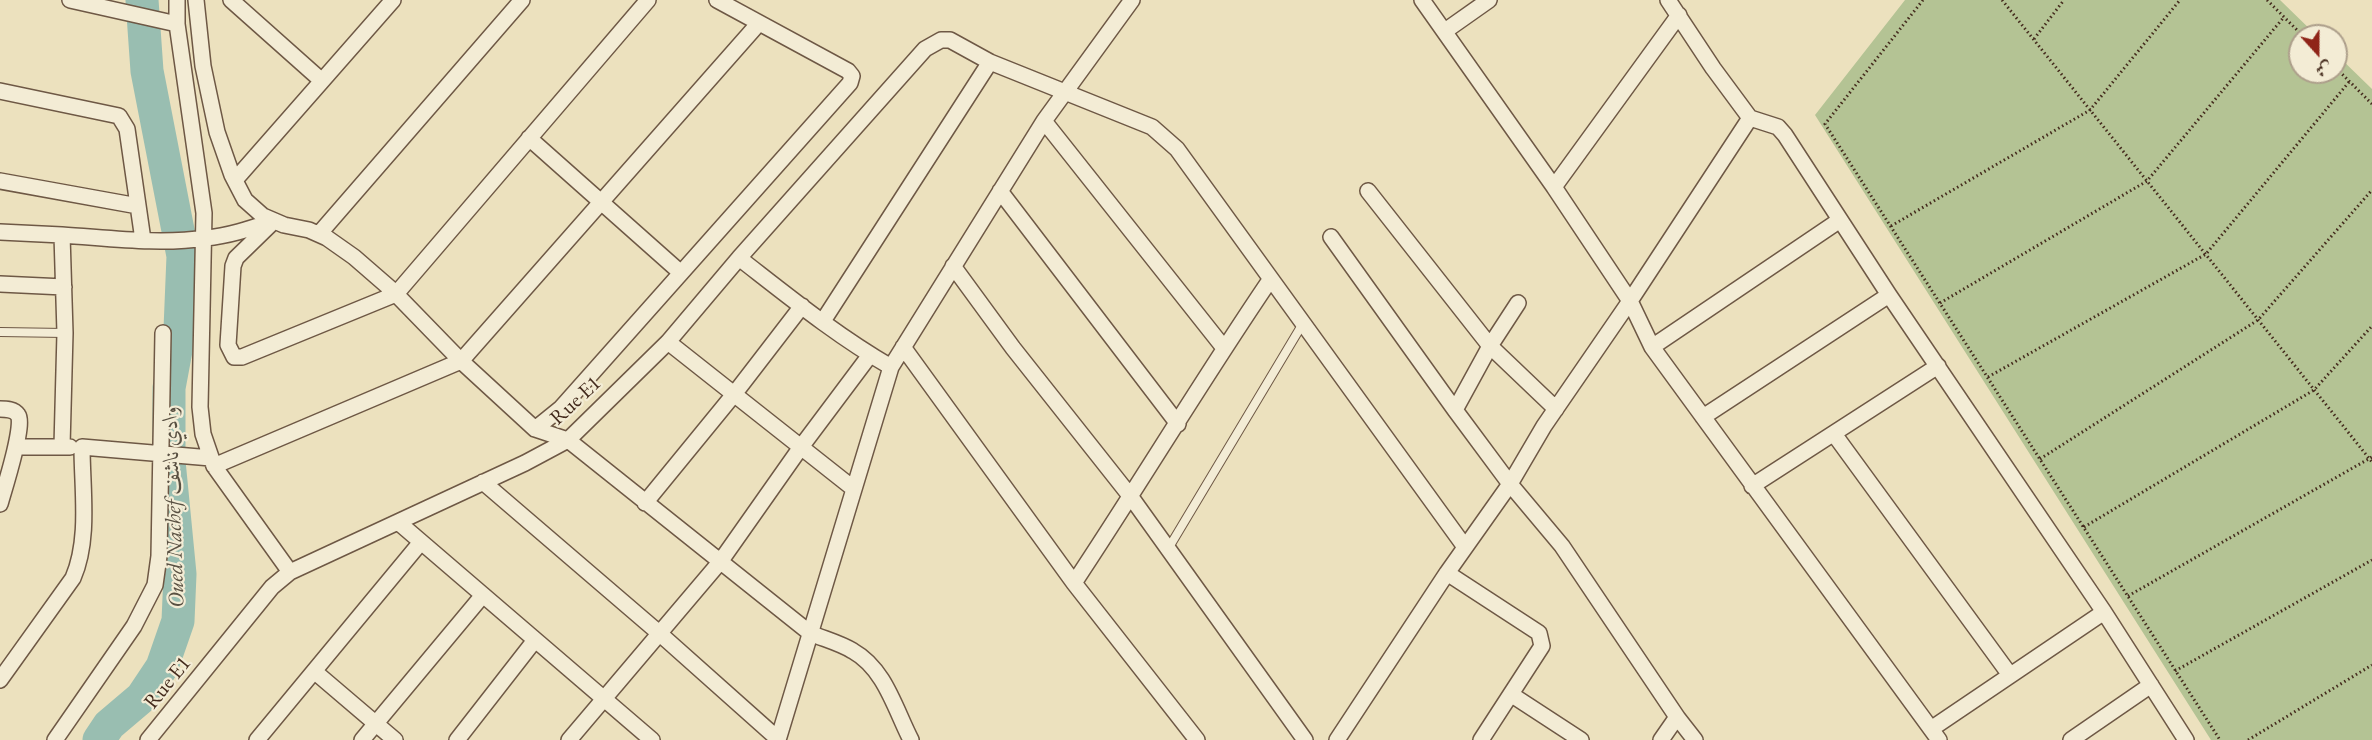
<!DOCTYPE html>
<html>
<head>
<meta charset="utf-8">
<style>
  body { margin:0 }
  #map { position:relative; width:2372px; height:740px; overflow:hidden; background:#ece1be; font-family:"EB Garamond",Amiri,serif }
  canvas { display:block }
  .north { position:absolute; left:2288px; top:24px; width:60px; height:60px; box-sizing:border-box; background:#f3ecd5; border:2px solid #ad9f8b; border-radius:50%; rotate:159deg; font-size:16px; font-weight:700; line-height:24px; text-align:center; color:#442b1d }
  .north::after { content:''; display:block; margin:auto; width:21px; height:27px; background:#8f2418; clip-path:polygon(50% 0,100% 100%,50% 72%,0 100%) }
</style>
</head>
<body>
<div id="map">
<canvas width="2372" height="740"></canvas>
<div class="north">ش</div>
</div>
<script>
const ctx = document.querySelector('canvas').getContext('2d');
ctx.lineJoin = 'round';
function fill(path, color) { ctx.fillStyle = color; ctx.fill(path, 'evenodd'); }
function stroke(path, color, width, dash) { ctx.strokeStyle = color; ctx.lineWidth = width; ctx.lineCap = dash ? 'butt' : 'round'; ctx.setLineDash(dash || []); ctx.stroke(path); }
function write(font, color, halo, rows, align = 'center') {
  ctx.font = font + ' "EB Garamond",Amiri,serif'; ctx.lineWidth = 4.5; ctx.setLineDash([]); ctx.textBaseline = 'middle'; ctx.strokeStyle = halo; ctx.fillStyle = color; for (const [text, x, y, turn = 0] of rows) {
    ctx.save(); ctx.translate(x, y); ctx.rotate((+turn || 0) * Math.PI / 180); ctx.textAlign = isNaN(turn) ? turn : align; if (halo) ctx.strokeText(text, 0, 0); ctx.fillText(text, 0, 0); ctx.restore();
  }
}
const green = new Path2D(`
  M1905,0h375l37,36h-17v36h36v-18l36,35v651h-161l-396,-625z`);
const river = new Path2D(`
  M99,740l10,-15 33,-28 20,-30 16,-46 2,-47 -11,-113v-73l11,-59 3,-73 -36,-185 -5,-71`);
const path = new Path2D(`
  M1923,0l-98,124 395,616
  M2002,0l370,462
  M2267,0l36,36
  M2034,39l30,-39
  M2336,68l36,36
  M1891,226l199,-116 90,-110
  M1940,303l207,-122 137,-164
  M1988,377l218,-123 143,-172
  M2040,459l218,-139 114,-130
  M2084,527l230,-137 58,-64
  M2128,596l244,-139
  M2175,671l197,-111
  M2248,740l124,-75`);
const service = new Path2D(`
  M0,332l65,1
  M1168,549l134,-224`);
const minor = new Path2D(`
  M70,0l107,24
  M177,0v24l27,189 -4,194 3,27 11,32 76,106
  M196,0l7,66 14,66 15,43 13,25 18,16 21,9 25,5 18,8 27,19 38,33 69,71 74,68 33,11 242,193c14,6 30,10 43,18 32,18 42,58 58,89
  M231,0l91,81
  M1422,0l132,187 76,114 22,46 287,393
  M1668,0l45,68 37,50 28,9 7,8 104,160 215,317 82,128
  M1445,31l44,-31
  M0,91l119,25 8,13 16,111
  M1044,121l180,227
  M529,138l152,135
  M235,180l158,-180
  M0,181l138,25
  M1554,187l125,-172
  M1000,191l178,233
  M1368,191l122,155 66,63
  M274,221l-38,37 -3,8 -5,79 6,12h8l154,-63 252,-294
  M0,232l62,3 3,98 -3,113
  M319,234l203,-234
  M62,235c47,3 97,10 144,3 22,-2 43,-9 64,-16
  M1331,237l124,173 55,74 52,62 115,171 18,23
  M739,258c49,38 98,78 152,109
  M953,266l60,82 118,149 174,243
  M0,284l64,3
  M823,321l167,-259
  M668,342l186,147
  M903,347l171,236 123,157
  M1652,347l188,-127
  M0,409c6,0 14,0 18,6 7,9 -14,75 -18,89
  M1455,410l35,-64 28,-43
  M1703,417l186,-122
  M535,429l26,-21 289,-325 2,-7 -4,-5 -131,-71
  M1834,434l176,241
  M16,447h54
  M214,466l247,-105 298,-338
  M483,482l176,151 119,106
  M1752,486l186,-120
  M645,503l90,-110 67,-87
  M398,522l254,218
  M1447,573l92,60 3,13 -61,94
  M1074,583c67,-101 128,-203 196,-303
  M314,671l81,69
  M0,680l73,-102c17,-39 9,-89 9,-131l129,11
  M1512,695l69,45
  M1931,729l173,-117
  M55,740l79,-114 21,-41 4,-29 4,-223
  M148,740l124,-153 18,-15 235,-109 43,-23 100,-98 71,-84 186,-209 16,-9h9l40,22 162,65 25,22 288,398
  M257,740l164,-198
  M362,740l121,-145
  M457,740l78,-100
  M569,740l151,-178 81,-115 69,-92
  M778,740l113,-373 153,-246 88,-121
  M1337,740l110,-167 63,-89 34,-58 86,-125 120,-183
  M1661,740l16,-23
  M2071,740l80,-55`);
const streetNames = [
  ["Rue E1",576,401,-43],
  ["Rue E1",168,683,-51]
];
const waterNames = [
  ["Oued Nachef وادي ناشف",174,507,-92]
];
fill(green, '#b4c394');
stroke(river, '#99beb1', 33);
stroke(service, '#6e5845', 10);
stroke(minor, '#6e5845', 18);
stroke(path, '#442b1d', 3, [1.5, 3]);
stroke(service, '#f3ecd5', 8);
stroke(minor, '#f3ecd5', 15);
write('21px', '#442b1d', '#f3ecd5', streetNames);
write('italic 22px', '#595042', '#f3ecd5', waterNames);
</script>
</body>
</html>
